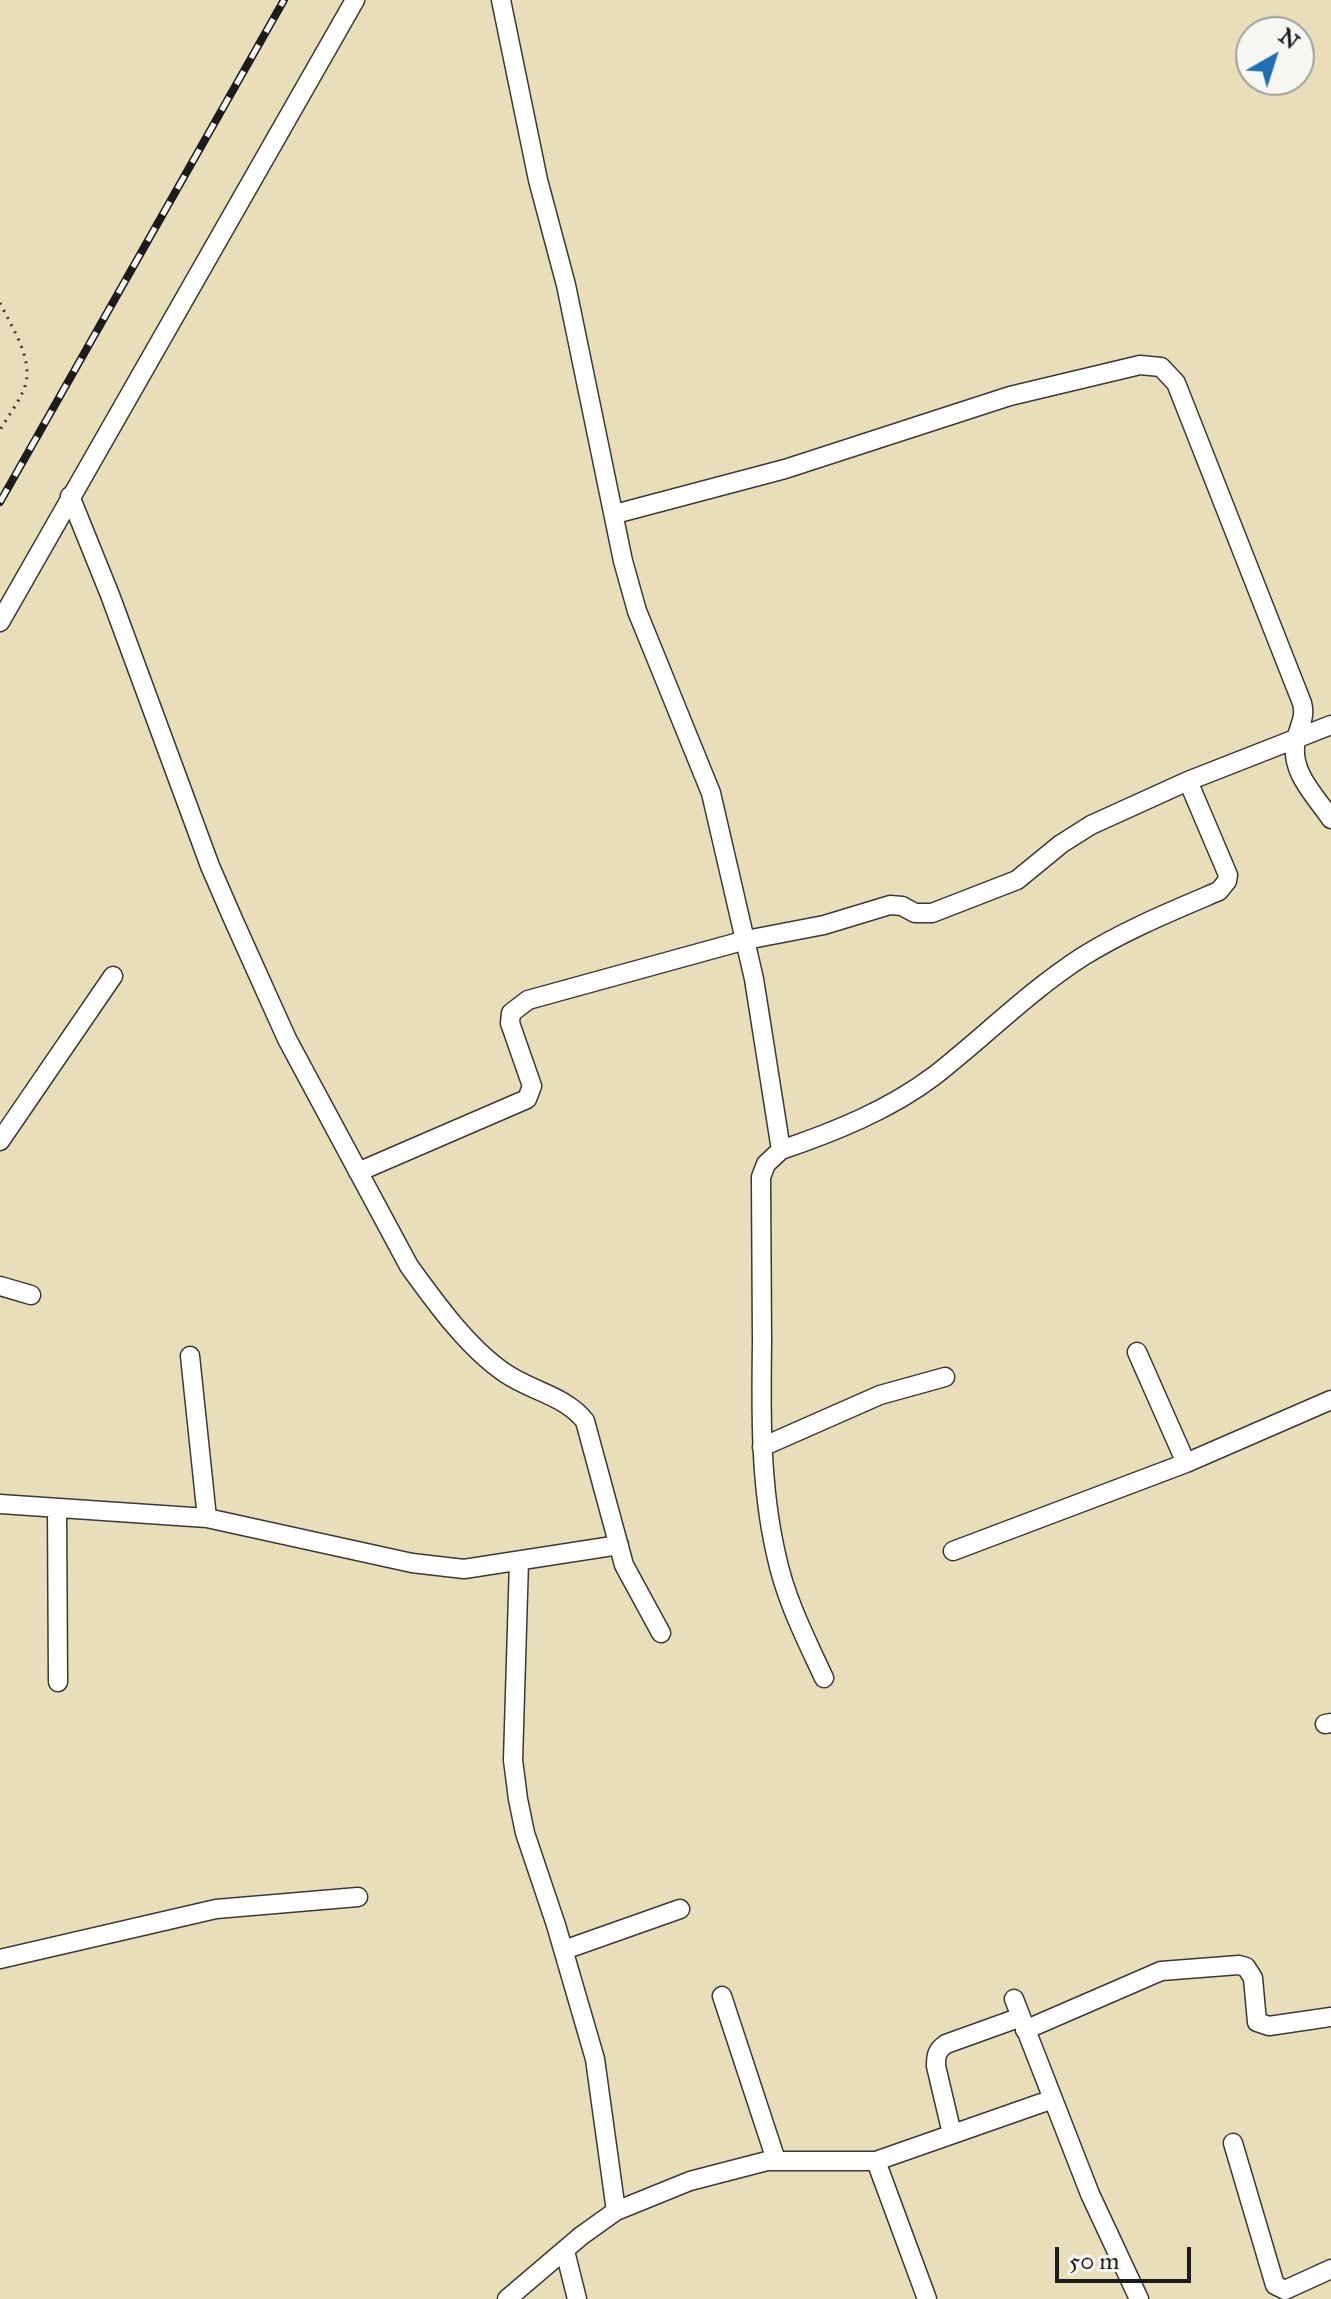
<!DOCTYPE html>
<html>
<head>
<meta charset="utf-8">
<style>
  body { margin:0 }
  #map { position:relative; width:1331px; height:2299px; overflow:hidden; background:#e9deba; font-family:"IM FELL Great Primer",serif }
  canvas { display:block }
  .north { position:absolute; left:1235px; top:16px; width:80px; height:80px; box-sizing:border-box; background:#f6f6f2; border:2px solid #9f9f9c; border-radius:50%; rotate:39deg; font-size:22px; font-weight:700; line-height:32px; text-align:center; color:#1c1c1c }
  .north::after { content:''; display:block; margin:auto; width:28px; height:36px; background:#1f6fb2; clip-path:polygon(50% 0,100% 100%,50% 72%,0 100%) }
  .scale { position:absolute; left:1055px; top:2247px; width:136px; height:36px; box-sizing:border-box; border:4px solid #1c1c1c; border-top:0; padding-left:10px; font-size:24px; line-height:28px; white-space:nowrap; color:#1c1c1c; -webkit-text-stroke:6px #f6f6f2; paint-order:stroke }
</style>
</head>
<body>
<div id="map">
<canvas width="1331" height="2299"></canvas>
<div class="north">N</div>
<div class="scale">50 m</div>
</div>
<script>
const ctx = document.querySelector('canvas').getContext('2d');
ctx.lineJoin = 'round';
function stroke(path, color, width, dash) { ctx.strokeStyle = color; ctx.lineWidth = width; ctx.lineCap = dash ? 'butt' : 'round'; ctx.setLineDash(dash || []); ctx.stroke(path); }
const path = new Path2D(`
  M0,303c11,23 34,56 25,83 -5,15 -17,30 -25,44`);
const minor = new Path2D(`
  M501,0l37,180 28,105 57,276 14,50 74,182 43,186 27,171 -15,14 -5,13c0,55 1,110 1,165 -1,71 -2,142 14,212 9,44 29,83 48,124
  M70,496l40,99 100,271 23,53 54,120 122,227c26,36 59,82 96,107 26,18 61,23 80,48l39,144 37,68
  M615,514l170,-45 225,-73 130,-31 21,2 15,16 126,320c4,14 -3,23 -6,37 -7,31 18,54 35,79
  M0,622l355,-622
  M0,1141l113,-165
  M781,1150c53,-18 108,-40 153,-74 50,-39 94,-84 148,-119 43,-27 90,-46 137,-66l8,-10 1,-6 -40,-94
  M358,1172l169,-73 5,-13 -22,-63 1,-10 17,-13 218,-60 78,-15 66,-20 12,1 13,7h17l85,-33 44,-36 30,-19 97,-44 143,-56
  M0,1286l31,9
  M1137,1352l49,111
  M190,1356l17,162
  M762,1447l118,-52 65,-18
  M0,1504l207,14 205,45 52,6 155,-24
  M57,1508l1,174
  M953,1551l233,-88 145,-63
  M519,1561l-6,199 5,39 7,34 31,92 39,134 21,152
  M1325,1724l6,-1
  M564,1950l116,-41
  M0,1959l216,-50 142,-12
  M722,1996l54,164
  M1014,1999l76,195 49,105
  M1025,2030l136,-59 78,-6 7,2 7,11 4,44 12,4 62,-9
  M952,2134l-16,-68c0,-11 1,-16 10,-22l75,-27
  M1233,2143l42,142 10,5 46,-21
  M876,2161l51,138
  M565,2251l12,48
  M507,2299l74,-63 35,-25 74,-30 77,-20h109l177,-62`);
const rail = new Path2D(`
  M0,502l284,-502`);
stroke(minor, '#3b3934', 21);
stroke(path, '#3b3934', 3, [2, 6]);
stroke(minor, '#fff', 18);
stroke(rail, '#1c1c1c', 8);
stroke(rail, '#f6f6f2', 5, [15]);
</script>
</body>
</html>
